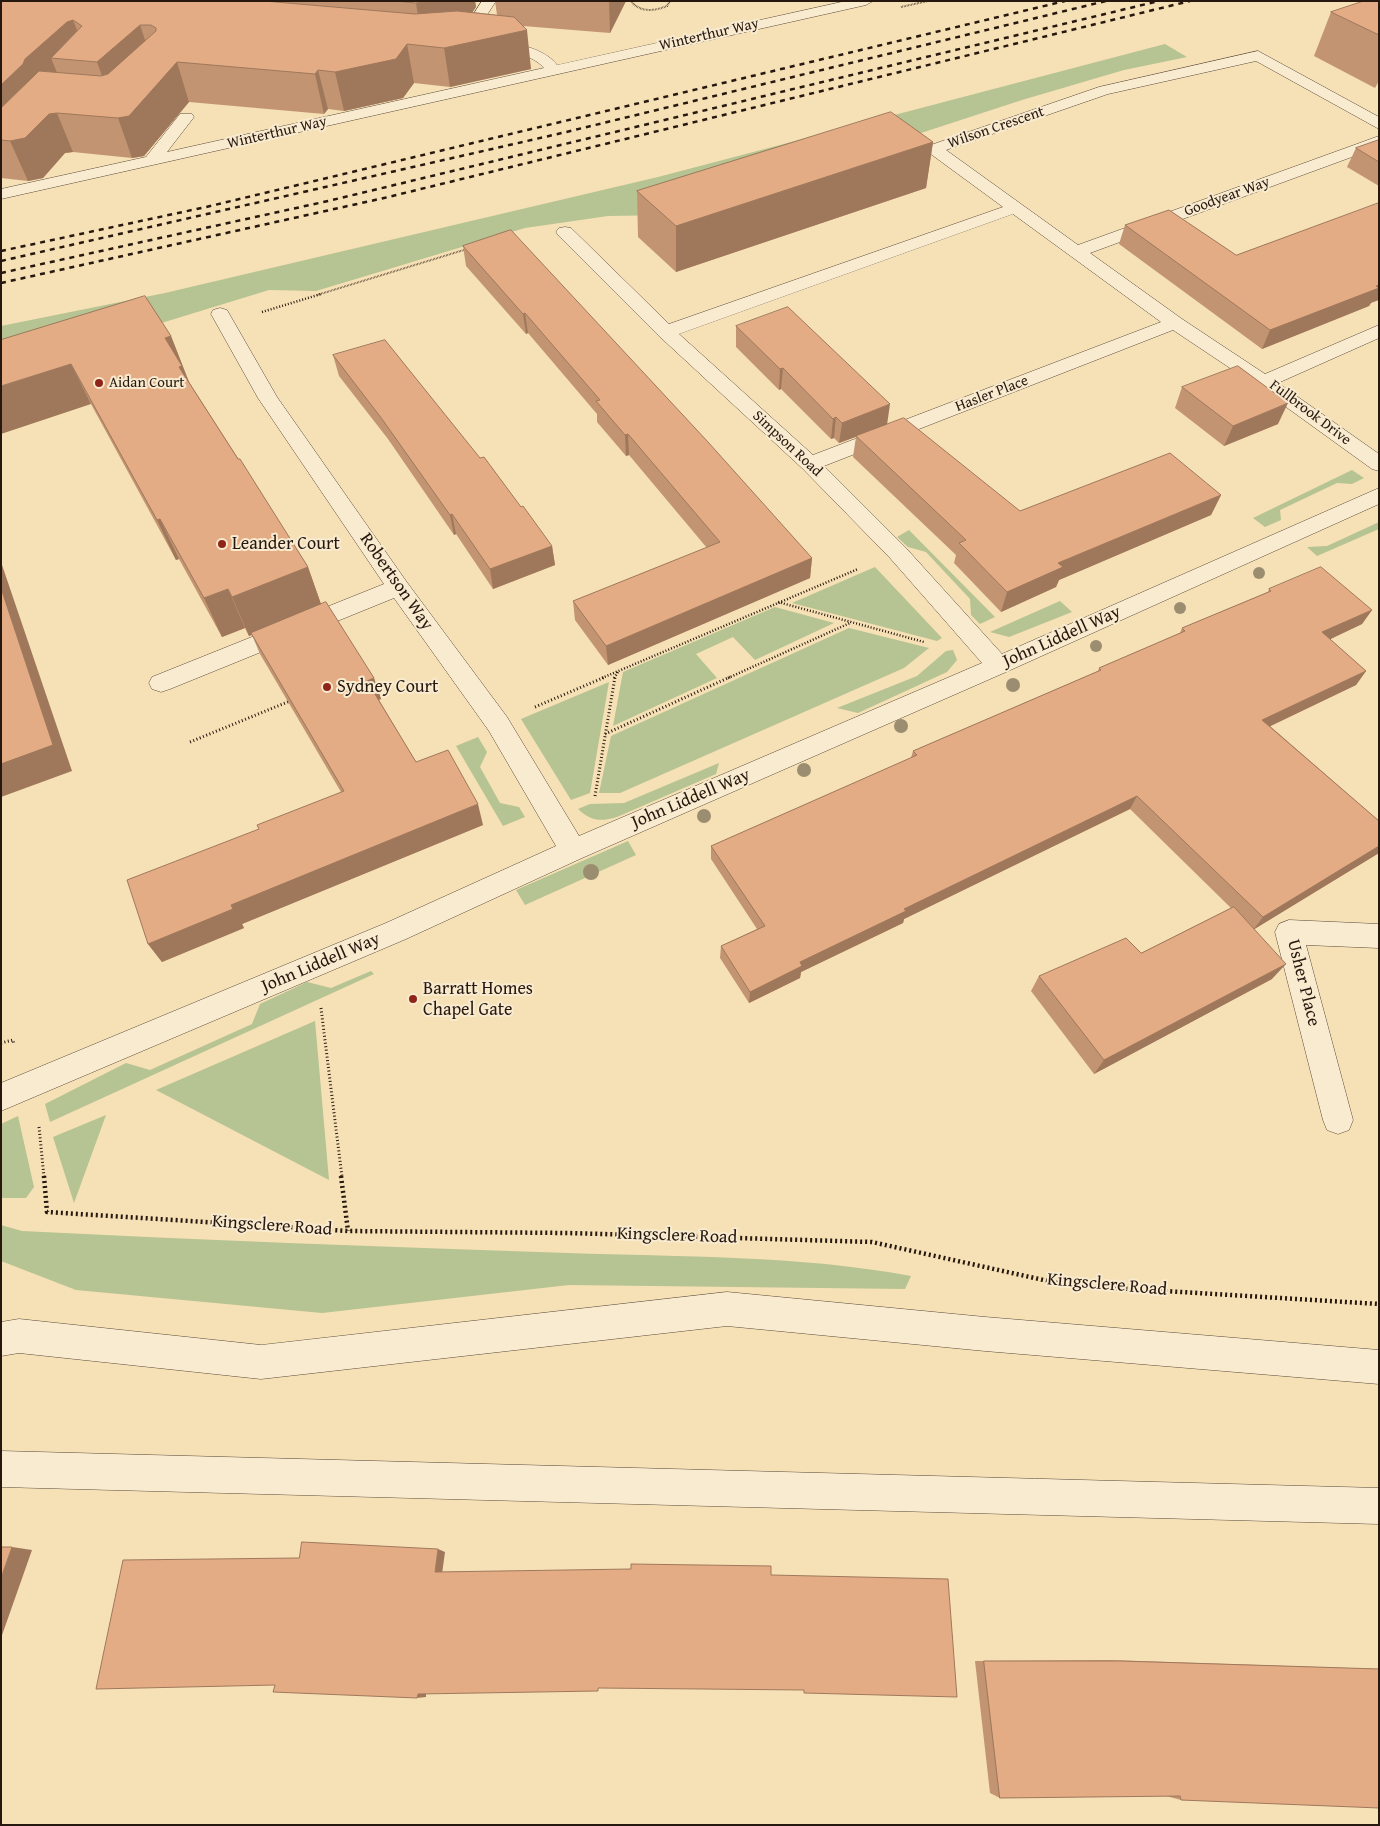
<!DOCTYPE html>
<html>
<head>
<meta charset="utf-8">
<style>
  body { margin:0 }
  #map { position:relative; width:1380px; height:1826px; overflow:hidden; background:#f6e0b6; font-family:"Gentium Book Plus",serif }
  canvas { display:block }
  .frame { position:absolute; inset:0; border:2px solid #26180f; pointer-events:none }
</style>
</head>
<body>
<div id="map">
<canvas width="1380" height="1826"></canvas>
<div class="frame"></div>
</div>
<script>
const ctx = document.querySelector('canvas').getContext('2d');
ctx.lineJoin = 'round';
function fill(path, color) { ctx.fillStyle = color; ctx.fill(path, 'evenodd'); }
function stroke(path, color, width, dash) { ctx.strokeStyle = color; ctx.lineWidth = width; ctx.lineCap = dash ? 'butt' : 'round'; ctx.setLineDash(dash || []); ctx.stroke(path); }
function write(font, color, halo, rows, align = 'center') {
  ctx.font = font + ' "Gentium Book Plus",serif'; ctx.lineWidth = 4; ctx.setLineDash([]); ctx.textBaseline = 'middle'; ctx.strokeStyle = halo; ctx.fillStyle = color; for (const [text, x, y, turn = 0] of rows) {
    ctx.save(); ctx.translate(x, y); ctx.rotate((+turn || 0) * Math.PI / 180); ctx.textAlign = isNaN(turn) ? turn : align; if (halo) ctx.strokeText(text, 0, 0); ctx.fillText(text, 0, 0); ctx.restore();
  }
}
const green = new Path2D(`
  M1165,44l22,13 -63,13 -102,30 -352,115 -62,1 -83,12 -209,63 -47,-1 -189,58 -79,32v-54l164,-33 493,-116z
  M1352,470l12,8 -12,6 -15,-1 -57,27 1,10 -16,7 -12,-9z
  M1379,522v7l-62,27 -10,-9 20,-1z
  M909,530l86,87 -15,7 -9,-9 -1,-16 -44,-47 -18,-5 -11,-10z
  M875,567l67,71 -5,3 -145,-38z
  M1060,601l12,11 -63,25 -19,-5z
  M775,607l59,16 -79,37 -22,-23 -37,17 21,24 -104,48 10,-54z
  M849,628l80,20 -25,20 -284,125h-21l12,-57z
  M953,650l4,10 -10,12 -89,41 -21,-5 80,-32 29,-25z
  M609,682l-19,111 -19,7 -50,-81z
  M478,737l9,15 -7,15 20,36 19,4 6,10 -22,9 -47,-80z
  M719,763l-3,11 -99,43c-17,5 -26,4 -39,-8l12,-5 34,-1z
  M628,841l8,14 -111,50 -9,-15z
  M371,971l3,3 -324,148 -5,-18 81,-41 24,7 102,-46 8,-20 47,-22 24,6z
  M315,1021l14,159 -173,-90z
  M106,1115l-32,88 -21,-66z
  M18,1116l16,71 -8,11h-25v-74z
  M1,1225l21,6c181,9 363,16 545,22 114,4 231,2 344,23l-6,13 -336,-4 -247,28 -246,-23 -75,-29z`);
const pathFar3 = new Path2D(`
  M631,1c9,12 24,10 36,5l3,-5
  M901,7l27,-6
  M317,295l150,-46`);
const pathFar2 = new Path2D(`
  M262,312l59,-18
  M778,602l146,40
  M602,678l256,-109
  M614,678l4,-6
  M728,678l122,-55`);
const pathFar1 = new Path2D(`
  M535,707l70,-30
  M605,734l125,-57
  M190,742l100,-41
  M595,796l20,-119
  M321,1008l21,169
  M1,1043l12,-3 1,5
  M39,1127l5,50`);
const path = new Path2D(`
  M44,1176l3,36 301,19 220,2 304,9 194,43 313,19
  M341,1176l7,55`);
const minor = new Path2D(`
  M482,1h14l-29,45h-10l-2,-3z
  M846,1h27l-7,4 -865,194v-10l145,-32 34,-43h12l2,3 -27,35 377,-84c-15,-17 -36,-13 -56,-18l-2,-3 2,-3c20,-5 57,4 69,21z
  M1258,51l121,66v12l-123,-68 -148,33 -162,56 132,95 301,-109v11l-289,106 92,66 83,55 114,-49v13l-101,45 101,71v17l-7,-2 -115,-83 -84,-56 -349,136 82,82 96,106 377,-166v16l-373,168 -424,186 -176,81 -405,172v-28l385,-160 170,-77 -67,-115 -95,-133 -224,91 -9,3 -9,-3 -3,-6 3,-6 232,-93 -126,-186 -47,-84 2,-4 7,-2 7,2 50,87 129,184 101,136 72,119 403,-173 -92,-105 -87,-89 -144,-133 -100,-100 -3,-4 3,-4 6,-1 6,1 98,96 334,-117 -75,-55 -2,-3 2,-3 171,-59zM1013,214l148,108 -348,133 -134,-121z
  M1289,920l90,4v24l-73,-3 47,175 -4,10 -11,4 -11,-4 -4,-10 -48,-188 4,-8z
  M727,1292l258,25 394,33v34l-394,-33 -258,-25 -466,53 -242,-26 -18,3v-34l18,-3 242,26z
  M1,1451l1378,37v36l-1378,-37z`);
const rail = new Path2D(`
  M1,251l205,-44 859,-206
  M1,261l561,-128 544,-132
  M1,273l327,-72 831,-200
  M1,283l383,-85 806,-197`);
const trees = [
  [1259,573,6],
  [1180,608,6],
  [1096,646,6],
  [1013,685,7],
  [901,726,7],
  [804,770,7],
  [704,816,7],
  [591,872,8]
];
const wall = new Path2D(`
  M1,1h474l1,6 -4,5 25,3 -2,-14h131l-16,32 -87,-7 8,43 -81,18 -36,-4 -11,15 -59,13 -16,-2 -4,5 -135,-12 -45,54 -12,2 -59,-6 -8,1 -22,25 -15,3 -27,-3z
  M1379,1v80l-4,7 -61,-32 17,-44z
  M1379,140v46l-32,-19 9,-19z
  M933,142l-7,46 -250,84 -38,-35 -1,-46z
  M1125,225l111,30 135,48 -2,3 -107,43 -143,-105z
  M463,246l349,312 -2,20 -202,87 -33,-45 -2,-19 134,-53 -78,-93 -3,1 -29,-34v-8l-69,-81 -2,1 -60,-68z
  M736,326l151,99 133,86 201,-16 -10,20 -152,65 -3,7 -55,25 -47,-49 2,-8 -103,-98 3,-20 -17,6 -5,-5 -3,1 -50,-50 -2,1 -43,-43z
  M171,336l18,46 119,185 13,37 53,74 7,21 -2,1 37,62 67,63 -241,99 2,4 -82,34 -14,-18 111,-115 82,-37 -81,-138 -8,-19 -3,1 -4,-8 -23,9 -43,-78 -3,1 -85,-156 -90,-64z
  M333,355l147,103 72,88 3,19 -62,24 -37,-55 -2,1 -66,-96 -49,-63z
  M1182,387l96,37 -54,22 -49,-38z
  M1269,589l103,21 -10,14 -32,15 36,32 -10,14 -86,41 109,95v32l-125,76 18,50 -178,95 -63,-83 8,-15 102,-23 90,-45 -101,-99 -226,110 -1,4 -102,49 -1,6 -51,25 -29,-45 1,-12 36,-17 -46,-70v-13l200,-88 2,-7 185,-80 1,-3 81,-35 2,-5 86,-36z
  M1108,1660l271,9 -198,131 -15,-4 -166,2 -10,-5 -15,-132z`);
const shadedWall = new Path2D(`
  M430,1h45l1,6 -20,30 -34,4 -6,-38z
  M609,1h17l-16,32z
  M73,20l15,38h-37l9,22 -59,60v-55l24,-26 42,-37z
  M140,25l13,39 -42,37 -14,-39z
  M527,30l4,39 -81,18 -6,-39z
  M407,44l7,39 -11,15 -59,13 -9,-39z
  M177,62l12,40 -45,54 -12,2 -14,-40z
  M318,70l10,39 -4,5 -9,-40z
  M57,113l16,39 -8,1 -22,25 -15,3 -18,-40 39,-27z
  M933,142l-7,46 -250,84v-46z
  M1379,285v15l-8,3 -2,3 -107,43 8,-19z
  M525,313l3,20 -2,1 -3,-20z
  M171,336l16,41 12,30 -34,-69z
  M71,364l20,40 -90,30v-48z
  M783,368l-2,21 -2,1 1,-21z
  M1288,403l-10,21 -54,22 9,-20z
  M890,404l-3,21 -48,18 3,-20z
  M836,417l-2,21 -3,1 2,-20z
  M628,434l1,21 -3,1 -1,-21z
  M1221,495l-10,20 -152,65 -3,7 -55,25 6,-20 51,-29z
  M452,514l4,20 -2,1 -4,-20z
  M160,519l19,40 -3,1 -19,-40z
  M552,546l3,19 -62,24 -3,-20z
  M812,558l-2,20 -202,87 -2,-19z
  M1,562l71,209 -71,26z
  M308,567l14,40 -73,29 -17,-39z
  M228,589l17,39 -23,9 -18,-39z
  M1372,610l-10,14 -48,23 8,-15z
  M1366,671l-10,14 -102,49 8,-14z
  M374,678l7,21 -7,3 -7,-21z
  M1137,796l-7,13 -226,110 -1,4 -102,49 -1,6 -51,25 1,-11 50,-30 104,-53z
  M478,804l5,21 -241,99 2,4 -82,34 -14,-18 83,-39z
  M1379,846v7l-126,77 10,-13z
  M1286,964l-14,15 -178,95 10,-14z
  M12,1547l20,3 -31,88v-60z
  M438,1549l7,3 -3,22 -7,-2z
  M426,1693v4l-9,1 1,-4z`);
const building = new Path2D(`
  M1,1h263l151,13 42,-3 57,6 13,13 -83,18 -37,-4 -11,15 -61,13 -17,-2 -3,4 -138,-12 -48,54 -11,2 -61,-5 -8,1 -24,24 -15,3 -9,-1v-32l38,-37 62,5 7,-2 48,-43v-3l-5,-3h-11l-43,37 -46,-4 31,-32 -9,-6 -6,2 -42,37 -2,5 -22,21z
  M397,1h33l-14,2z
  M1364,1h15v34l-48,-23z
  M891,112l42,30 -257,84 -39,-35z
  M1379,140v22l-23,-14z
  M1379,203v82l-3,1 3,2 -109,42 -145,-105 44,-15 67,45z
  M511,230l197,212 104,116 -206,88 -33,-45 147,-59 -92,-108 -3,1 -29,-34 4,-1 -75,-87 -2,1 -60,-68z
  M145,296l26,40 -6,2 17,28 -3,1 59,92h2l68,108 -76,30 -4,-8 -24,9 -44,-79 -3,1 -86,-156 -70,22v-46z
  M788,307l102,97 -48,19 -6,-6 -3,2 -50,-51 -3,1 -44,-43z
  M385,340l95,118 4,-1 37,50 2,-1 29,40 -62,23 -38,-55 -2,1 -68,-96 -49,-64z
  M1238,366l50,37 -55,23 -51,-39z
  M904,418l116,93 150,-58 51,42 -163,68 5,4 -56,25 -48,-49 7,-3 -110,-104z
  M1321,567l51,43 -50,22 44,39 -104,49 117,101v25l-116,71 -126,-121 -233,113 2,2 -106,51 2,4 -52,26 -29,-46 44,-20 -54,-80 206,-91 -4,-4 188,-81 -2,-2 86,-37 -3,-3 89,-37 -2,-2z
  M1,588l52,157 -52,19z
  M326,602l48,76 -7,3 49,81 32,-12 30,54 -247,101 2,4 -85,35 -21,-64 132,-51 -2,-4 87,-34 -93,-158z
  M1234,907l52,57 -182,96 -65,-84 87,-38 15,15z
  M302,1542l136,7 -3,23 196,-3v-5l140,2v9l177,4 9,118 -153,-4v-3l-206,-2v3l-180,3 -1,4 -144,-6 2,-7 -179,4 27,-129 176,-2z
  M1,1547h11l-11,31z
  M984,1661h137l258,8v139l-198,-8 -1,-4 -180,2z`);
const markers = [
  [99,383,5,"#8f2418"],
  [222,544,5,"#8f2418"],
  [327,687,5,"#8f2418"],
  [413,999,5,"#8f2418"]
];
const farStreetnames = [
  ["Winterthur Way",709,35,-13],
  ["Wilson Crescent",996,128,-19],
  ["Winterthur Way",277,133,-13],
  ["Goodyear Way",1227,197,-20],
  ["Hasler Place",992,394,-21],
  ["Fullbrook Drive",1310,413,37],
  ["Simpson Road",787,444,43]
];
const farPoinames = [
  ["Aidan Court",109,383]
];
const poiNames = [
  ["Leander Court",232,544],
  ["Sydney Court",337,687],
  ["Barratt Homes",423,989],
  ["Chapel Gate",423,1010]
];
const streetNames = [
  ["Robertson Way",396,582,55],
  ["John Liddell Way",1062,637,-24],
  ["John Liddell Way",691,799,-23],
  ["John Liddell Way",321,963,-23],
  ["Usher Place",1303,983,76],
  ["Kingsclere Road",272,1226,4],
  ["Kingsclere Road",677,1236,2],
  ["Kingsclere Road",1107,1285,5]
];
fill(green, '#b6c392');
stroke(minor, '#5a4a39', 1);
stroke(pathFar3, '#26180f', 2, [0.5, 1]);
stroke(pathFar2, '#26180f', 2.5, [1, 2]);
stroke(pathFar1, '#26180f', 3, [1, 2.5]);
stroke(path, '#26180f', 4.5, [2, 3]);
fill(minor, '#f9ebd0');
stroke(rail, '#26180f', 2.5, [5, 5]);
ctx.fillStyle = '#9b8e70';
for (const [x, y, r] of trees) { ctx.beginPath(); ctx.arc(x, y, r, 0, 2 * Math.PI); ctx.fill(); }
fill(wall, '#c39472');
fill(shadedWall, '#9f785c');
fill(building, '#e3ac84');
stroke(building, '#9f785c', 1);
for (const [x, y, r, color] of markers) { const dot = new Path2D(); dot.arc(x, y, r, 0, 2 * Math.PI); ctx.fillStyle = color; ctx.fill(dot); stroke(dot, '#f9ebd0', 2); }
write('15px', '#26180f', '#f9ebd0', farStreetnames);
write('15px', '#26180f', '#f9ebd0', farPoinames, 'left');
write('18px', '#26180f', '#f9ebd0', poiNames, 'left');
write('18px', '#26180f', '#f9ebd0', streetNames);
</script>
</body>
</html>
